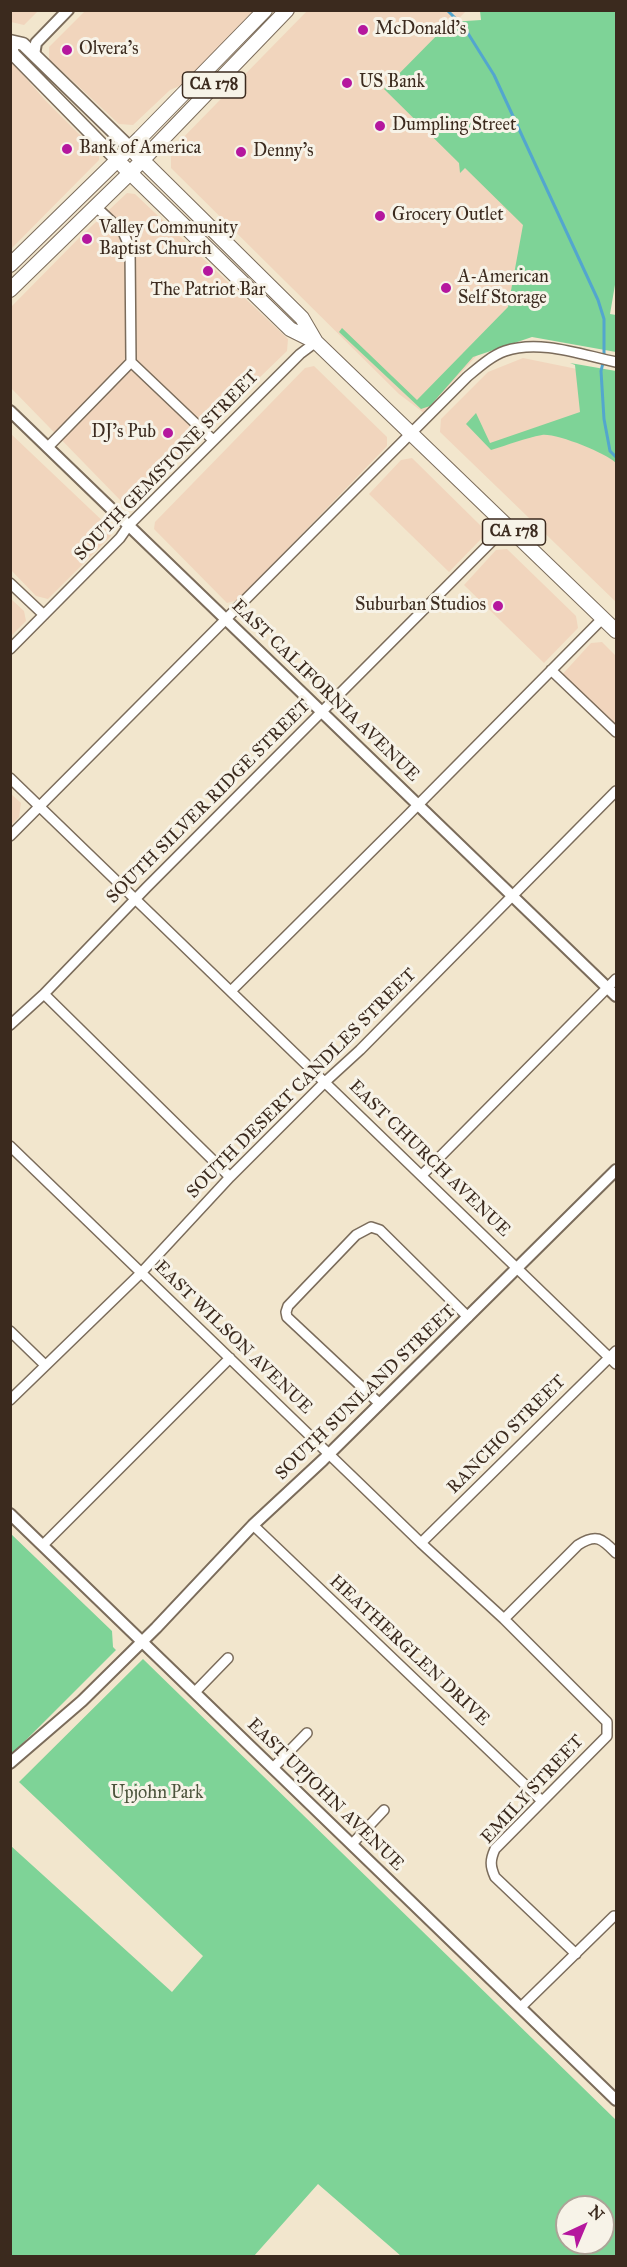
<!DOCTYPE html>
<html>
<head>
<meta charset="utf-8">
<style>
  body { margin:0 }
  #map { position:relative; width:627px; height:2267px; overflow:hidden; background:#f2e6cd; font-family:"IM FELL Great Primer",serif }
  canvas { display:block }
  .frame { position:absolute; inset:0; border:12px solid #3b2a1e; pointer-events:none }
  .north { position:absolute; left:555px; top:2195px; width:60px; height:60px; box-sizing:border-box; background:#f7f3e8; border:2px solid #aca397; border-radius:50%; rotate:44deg; font-size:16px; font-weight:700; line-height:24px; text-align:center; color:#3b2a1e }
  .north::after { content:''; display:block; margin:auto; width:21px; height:27px; background:#b5179e; clip-path:polygon(50% 0,100% 100%,50% 72%,0 100%) }
</style>
</head>
<body>
<div id="map">
<canvas width="627" height="2267"></canvas>
<div class="frame"></div>
<div class="north">N</div>
</div>
<script>
const ctx = document.querySelector('canvas').getContext('2d');
ctx.lineJoin = 'round';
function fill(path, color) { ctx.fillStyle = color; ctx.fill(path, 'evenodd'); }
function stroke(path, color, width, dash) { ctx.strokeStyle = color; ctx.lineWidth = width; ctx.lineCap = dash ? 'butt' : 'round'; ctx.setLineDash(dash || []); ctx.stroke(path); }
function write(font, color, halo, rows, align = 'center') {
  ctx.font = font + ' "IM FELL Great Primer",serif'; ctx.lineWidth = 6; ctx.setLineDash([]); ctx.textBaseline = 'middle'; ctx.strokeStyle = halo; ctx.fillStyle = color; for (const [text, x, y, turn = 0] of rows) {
    ctx.save(); ctx.translate(x, y); ctx.rotate((+turn || 0) * Math.PI / 180); ctx.textAlign = isNaN(turn) ? turn : align; if (halo) ctx.strokeText(text, 0, 0); ctx.fillText(text, 0, 0); ctx.restore();
  }
}
const built = new Path2D(`
  M86,10h167v1l-69,73 -14,6 -37,35 -14,-1 -70,-65v-12z
  M10,11l1,-1 27,1 -14,14 -13,-3z
  M307,11h159l-78,80 143,139 -15,83 -92,100 -25,-19 -228,-226v-18z
  M11,61l34,39 54,54v6l-88,89z
  M127,193l8,1 153,145 -1,12 -155,150 -10,1 -111,-114v-81l68,-69z
  M523,358l54,11 39,82v151l-176,-170 1,-13 47,-47z
  M314,366l73,71v9l-149,154 -11,3 -73,-74 1,-7 150,-154z
  M10,433l99,94 2,9 -63,63 -12,-3 -25,-26z
  M412,458l69,68 2,11 -34,35 -80,-78 32,-34z
  M507,549l69,67 2,12 -34,35 -80,-78 32,-35z
  M10,598l14,13 2,10 -15,15z
  M602,642l14,14v78l-57,-56 32,-35z
  M10,793l11,10 -2,14 -8,8z`);
const green = new Path2D(`
  M480,11h136v268l-6,35 6,1v37l-84,-15 -59,20 -43,49 -9,3 -82,-77 3,-4 75,72 91,-93 15,-82 -58,-57 -5,5 -1,-10 -75,-74 66,-67 31,-2z
  M570,363l46,8v92c-10,-10 -60,-30 -74,-28 -17,3 -34,10 -51,15l-25,-26 10,-11 14,30 90,-31 -5,-47z
  M10,1533l102,98 1,16 3,3 -105,105z
  M143,1659l473,461v136h-215l-83,-72 -64,72h-243v-410l161,146 31,-36 -184,-174zM567,2207h36v36h-36z`);
const stream = new Path2D(`
  M447,10l17,17 30,48 104,225 6,19v40l-3,12 3,48 6,32 6,6`);
const minor = new Path2D(`
  M131,362l82,78
  M48,447l83,-85 -1,-114 -7,-16 -28,-26
  M10,583l34,32
  M10,649l110,-111 9,-13 171,-171 16,-12
  M551,670l65,62
  M10,778l606,586
  M10,836l457,-459c12,-10 24,-21 38,-26 35,-12 77,4 111,11
  M232,990l174,-173 197,-199
  M44,994l186,183
  M10,1025l34,-31 102,-106 361,-362
  M10,1146l411,397 83,76 103,103v14l-112,113c-5,11 -5,17 0,28l81,77
  M422,1175l194,-196
  M10,1331l35,34
  M10,1400l131,-127 89,-96 95,-95 35,-32 256,-259
  M380,1404l-93,-87 -1,-5 2,-6 68,-71 15,-8 9,3 88,87
  M253,1525l289,276
  M421,1543l195,-192
  M43,1545l187,-187
  M512,1611l-8,8 74,-74c19,-12 24,-6 38,8
  M195,1692l33,-34
  M273,1768l34,-35
  M352,1844l32,-34
  M521,2007l93,-91`);
const tertiary = new Path2D(`
  M34,55l2,-12 32,-33
  M10,411l606,585
  M10,1514l606,586
  M10,1763l72,-62 74,-73 97,-103 70,-65 293,-290`);
const secondary = new Path2D(`
  M10,41l13,3 107,104
  M10,42l3,12 104,106`);
const primary = new Path2D(`
  M130,148l172,170 14,24 300,289
  M123,166l167,163 26,13
  M10,265l130,-127 125,-128
  M10,290l120,-117 157,-163`);
const markers = [
  [363,30,6,"#b5179e"],
  [67,50,6,"#b5179e"],
  [347,83,6,"#b5179e"],
  [380,126,6,"#b5179e"],
  [67,149,6,"#b5179e"],
  [241,152,6,"#b5179e"],
  [380,216,6,"#b5179e"],
  [87,239,6,"#b5179e"],
  [208,271,6,"#b5179e"],
  [446,288,6,"#b5179e"],
  [168,433,6,"#b5179e"],
  [498,606,6,"#b5179e"]
];
const shields = [
  [214,85,63],
  [514,532,63]
];
const shieldNames = [
  ["CA 178",214,85],
  ["CA 178",514,532]
];
const poiNames = [
  ["McDonald's",375,30],
  ["Olvera's",79,50],
  ["US Bank",359,83],
  ["Dumpling Street",392,126],
  ["Bank of America",79,149],
  ["Denny's",253,152],
  ["Grocery Outlet",392,216],
  ["Valley Community",99,229],
  ["Baptist Church",99,250],
  ["A-American",458,278],
  ["Self Storage",458,299],
  ["The Patriot Bar",208,291,"center"],
  ["DJ's Pub",156,433,"right"],
  ["Suburban Studios",486,606,"right"]
];
const streetNames = [
  ["SOUTH GEMSTONE STREET",167,466,-46],
  ["EAST CALIFORNIA AVENUE",325,691,44],
  ["SOUTH SILVER RIDGE STREET",209,802,-45],
  ["SOUTH DESERT CANDLES STREET",302,1084,-45],
  ["EAST CHURCH AVENUE",429,1159,44],
  ["EAST WILSON AVENUE",233,1338,44],
  ["SOUTH SUNLAND STREET",366,1393,-44],
  ["RANCHO STREET",507,1435,-45],
  ["HEATHERGLEN DRIVE",409,1651,43],
  ["EMILY STREET",533,1790,-47],
  ["EAST UPJOHN AVENUE",325,1795,44]
];
const parkNames = [
  ["Upjohn Park",157,1794]
];
fill(built, '#f1d5bd');
fill(green, '#7ed397');
stroke(stream, '#53a6ce', 3);
stroke(minor, '#7b6c5b', 12);
stroke(tertiary, '#7b6c5b', 14);
stroke(secondary, '#7b6c5b', 15);
stroke(primary, '#7b6c5b', 16);
stroke(minor, '#fff', 9);
stroke(tertiary, '#fff', 10);
stroke(secondary, '#fff', 12);
stroke(primary, '#fff', 14);
for (const [x, y, r, color] of markers) { const dot = new Path2D(); dot.arc(x, y, r, 0, 2 * Math.PI); ctx.fillStyle = color; ctx.fill(dot); stroke(dot, '#f7f3e8', 2); }
for (const [x, y, w] of shields) { const box = new Path2D(); box.roundRect(x - w / 2, y - 13, w, 26, 4.5); ctx.fillStyle = '#f7f3e8'; ctx.fill(box); stroke(box, '#3b2a1e', 1.5); }
write('bold 16px', '#3b2a1e', null, shieldNames);
write('18px', '#3b2a1e', '#f7f3e8', poiNames, 'left');
write('18px', '#3b2a1e', '#f7f3e8', streetNames);
write('18px', '#4c543c', '#f7f3e8', parkNames);
</script>
</body>
</html>
